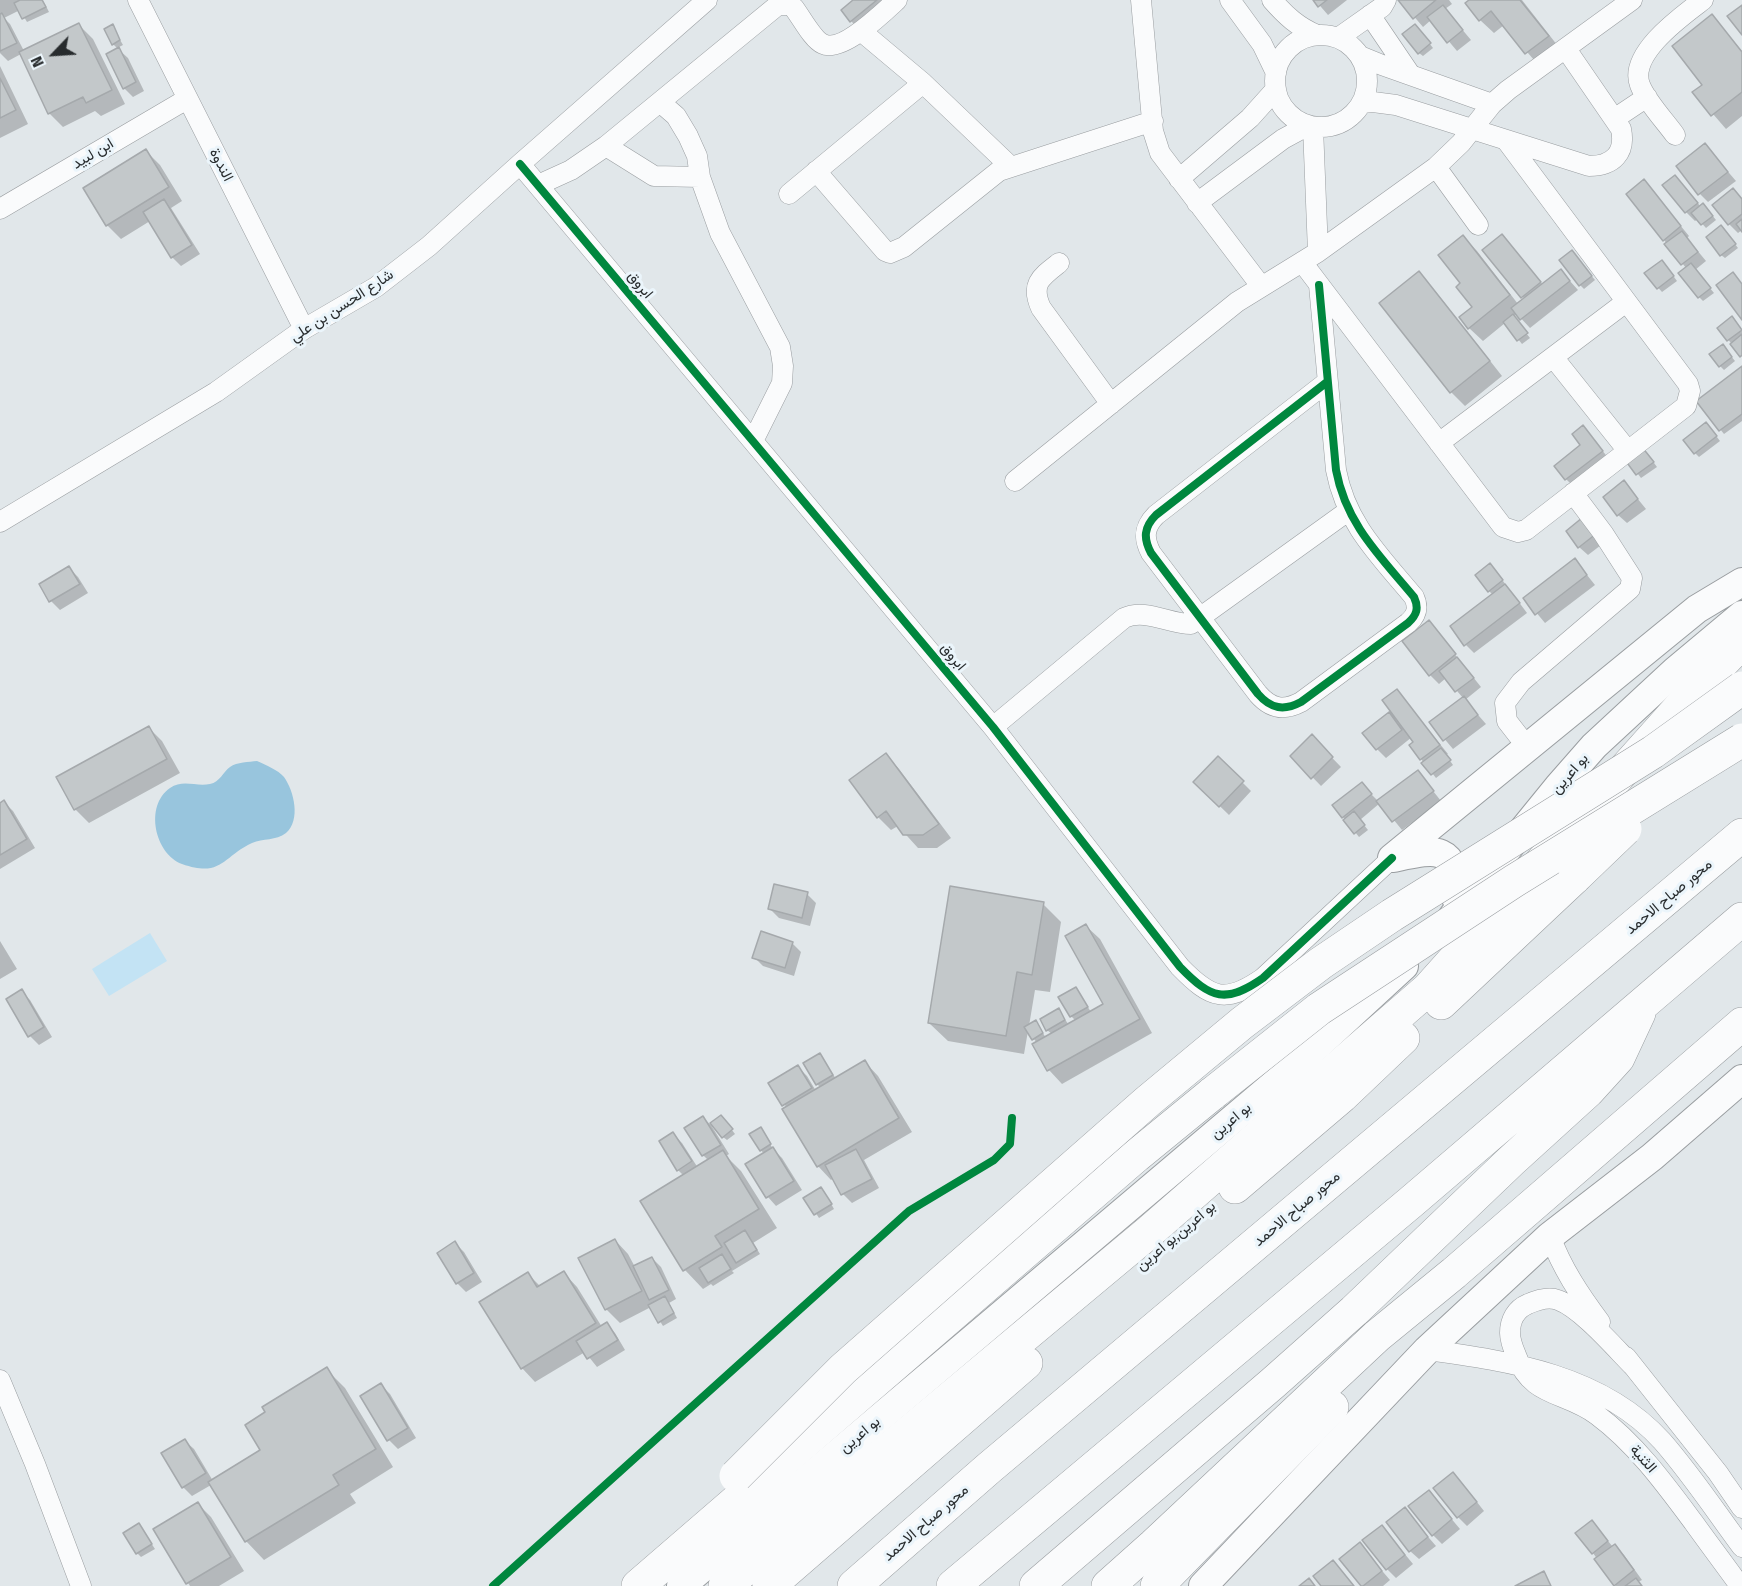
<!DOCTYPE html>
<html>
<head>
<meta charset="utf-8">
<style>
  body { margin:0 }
  #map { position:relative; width:1742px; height:1586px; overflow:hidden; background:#e1e7ea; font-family:"Fira Sans Condensed",sans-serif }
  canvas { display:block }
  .north { position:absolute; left:24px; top:24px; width:60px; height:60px; -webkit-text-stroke:4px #ebf5fb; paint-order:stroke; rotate:245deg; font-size:16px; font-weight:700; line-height:24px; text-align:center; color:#282c2e }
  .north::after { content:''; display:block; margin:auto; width:21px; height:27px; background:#282c2e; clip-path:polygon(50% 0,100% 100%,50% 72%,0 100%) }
</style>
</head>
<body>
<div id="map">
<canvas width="1742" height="1586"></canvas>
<div class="north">N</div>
</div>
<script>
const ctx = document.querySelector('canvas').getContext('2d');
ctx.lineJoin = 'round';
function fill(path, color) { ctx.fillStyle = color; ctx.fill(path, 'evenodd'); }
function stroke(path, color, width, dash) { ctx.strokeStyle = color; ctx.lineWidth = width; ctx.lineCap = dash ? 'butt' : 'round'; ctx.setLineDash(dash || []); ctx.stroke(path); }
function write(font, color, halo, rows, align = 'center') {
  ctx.font = font + ' "Fira Sans Condensed",Vazirmatn,sans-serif'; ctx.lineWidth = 6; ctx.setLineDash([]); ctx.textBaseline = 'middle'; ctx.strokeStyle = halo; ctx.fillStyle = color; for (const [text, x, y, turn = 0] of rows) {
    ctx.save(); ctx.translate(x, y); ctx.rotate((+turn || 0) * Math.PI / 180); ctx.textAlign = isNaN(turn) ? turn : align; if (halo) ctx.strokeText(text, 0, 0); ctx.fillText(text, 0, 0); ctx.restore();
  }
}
const green = new Path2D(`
  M150,933l17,28 -58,35 -17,-27z`);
const water = new Path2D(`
  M257,761c9,4 21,9 27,16 10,14 17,43 2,56 -10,8 -23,5 -34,10 -30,14 -30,35 -70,21 -27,-10 -38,-58 -12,-76 13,-9 26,-1 40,-4 10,-2 13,-12 20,-17 7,-5 19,-5 27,-6z`);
const shadow = new Path2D(`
  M0,0h43l6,12 -22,10 -7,-12 -16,8 6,6 14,27 55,-26 14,14 32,65 -24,12 -6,-5 -32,16 -14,-14 -28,-59 -13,7 -8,-8z
  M856,0h41l-37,30 -9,-9z
  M1315,0h32l-19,15z
  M1400,0h49l3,4 -7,5 26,31 -14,11 -26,-31 -8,7z
  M1471,0h51l39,50 -21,17 -36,-42 -10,8 -14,-13z
  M1712,16l30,35v65l-16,13 -32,-37 10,-7z
  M112,26l11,19 -6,3 11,10 16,33 -11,6 -9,-9 -6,-39 -5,-5z
  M1419,30l14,18 -10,8 -4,-3z
  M0,66l28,58 -28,14z
  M1705,145l31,36 -28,21 -8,-8z
  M146,151l14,14 22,36 -11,7 29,46 -19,12 -9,-9 -22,-36 -29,18 -14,-14z
  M1675,177l26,30 6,2 9,11 -10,8 -8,-9 -3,2 -9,-9z
  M1644,181l45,55 -2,2 19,23 -11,9 19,23 -11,8 -4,-4 -13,-29 -22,-28z
  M1733,190l9,9v31l-4,3 -9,-9z
  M1725,231l13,17 -13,10 -4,-3z
  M1502,236l41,49 18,-14 17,19 -48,38 -13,-14 -4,3 17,21 -8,6 -17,-21 -22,18 -14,-13 5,-21 -12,-23 1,-47 14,14 41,53 6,-5z
  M1575,256l20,24 -11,9 -4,-4z
  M1666,266l11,15 -15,11 -16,-18z
  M1419,273l13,14 70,89 -37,30 -14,-14z
  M1736,322l6,8v27l-23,-29z
  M1726,350l9,11 -11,9 -4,-4z
  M1742,368v53l-18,13 -26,-32z
  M1583,427l27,33 -35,28 -9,-9 17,-33z
  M1710,428l10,13 -21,16 -4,-4z
  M1646,452l11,15 -16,11 -14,-18z
  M1624,482l22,27 -19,14 -9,-8z
  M1588,515l21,24 -21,16 -9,-8z
  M1575,560l20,25 -50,38 -20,-24z
  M69,568l9,9 10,16 -28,17 -9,-9 -10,-16z
  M1494,569l33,44 -53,40 -8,-8 27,-50 -4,-4z
  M1429,622l52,65 -16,13 21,24 -33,25 -22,-26 32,-25 -17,-20 -7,6 -9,-9z
  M1397,691l51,63 -2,1 7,10 -17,13 -15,-19 -9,-22 -26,21 -9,-9 12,-35 14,14 1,-1z
  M149,728l13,13 18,32 -91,50 -14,-14z
  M1312,737l29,30 -20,19 -29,-30z
  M886,755l13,14 52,69 -14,10h-19l-20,-22 -7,4 -13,-13z
  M1218,758l33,33 -22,24 -34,-33z
  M1418,772l23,29 -39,29 -22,-27 -20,17 8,10 -9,7 -16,-20 27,-24 8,8z
  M4,802l9,9 22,37 -35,21v-65z
  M807,894l9,9 -6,23 -31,-8 -9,-9z
  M1043,904l18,18 -11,70 -15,-2 -6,36 7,-4 10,16 6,-4 -5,-4 11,-20 11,15 7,-4 -5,-5 5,-27 15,23 14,-8 -19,-78 14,13 52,94 -90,51 -13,-14 -12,-27 -9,-12 -4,23 -76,-13 -19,-18z
  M0,941l17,28 -17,10z
  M792,943l9,9 -7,24 -31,-10 -9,-9z
  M21,991l9,9 22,37 -13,8 -9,-9 -22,-37z
  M820,1054l16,25 29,-17 13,14 34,56 -48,28 15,28 -27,15 -9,-9 -9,-16 -3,2 -13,-14 -31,-58 -17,-25 28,-16 9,9 9,15 5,-3 -4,-4z
  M703,1118l8,7 18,29 -3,2 15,15 36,57 -24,15 7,11 -28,17 2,2 -21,13 -2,-2 -8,5 -18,-19 -42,-69 41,-25 -6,-6 -5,-36 9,9 16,25 11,-7 -6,-6 -17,-27z
  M725,1121l10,13 -8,6 -4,-3z
  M761,1129l12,20 9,9 20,32 -26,16 -8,-9 -20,-33 16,-10 -3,-4z
  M825,1193l9,16 -15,9 -13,-20z
  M615,1240l13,14 7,13 17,-9 9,9 15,32 -7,4 8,15 -14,8 -12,-19 -31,16 -14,-14z
  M455,1243l9,9 18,30 -16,10 -9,-9z
  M564,1273l13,14 25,40 4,-3 9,9 10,17 -28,17 -12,-15 -50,30 -13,-14 6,-94 13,13z
  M326,1369l19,19 48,79 -43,27 6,9 -92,57 -18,-19 -35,-56 -19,11 -9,-9 2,-46 9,8 19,32 49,-30z
  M381,1385l9,9 26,44 -18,11 -9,-9 -27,-43z
  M1462,1483l22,28 -17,15 -9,-9z
  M1429,1492l31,37 -18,15 -9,-9z
  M197,1503l14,14 33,54 -25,15h-29l-35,-56z
  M1404,1509l32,37 -17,13 -9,-8z
  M1592,1522l21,25 2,-1 9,9 18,25 -4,2 4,4h-26l-23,-33z
  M139,1525l16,24 -14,8 -4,-4z
  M1390,1536l23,28 -17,14 -9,-9z
  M1359,1544l31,36 -7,6h-20z`);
const building = new Path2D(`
  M20,0h22l4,7 -24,12 -8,-16z
  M853,0h24l-27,22 -9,-12z
  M1313,0h14l-9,7z
  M1398,0h38l-23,19z
  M1469,0h51l29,36 -24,18 -34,-43 -12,10 -14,-18z
  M1443,5l20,25 -16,13 -20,-26z
  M1742,5v30l-15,-19z
  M2,13l15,30 -17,8v-37z
  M1712,14l30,38v40l-31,24 -19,-24 10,-7 -30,-39z
  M79,23l33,67 -26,13 -3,-6 -35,17 -29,-62z
  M113,24l7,16 -8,5 -8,-16z
  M1415,24l16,19 -13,11 -16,-20z
  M119,47l17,35 -13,7 -17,-35z
  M0,78l16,32 -16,8z
  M1705,143l23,29 -30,23 -22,-29z
  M146,149l23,38 -63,39 -23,-38z
  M1675,175l23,28 -13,10 -23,-28z
  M1644,179l37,47 -18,15 -37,-47z
  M1733,188l9,11v15l-14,11 -16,-20z
  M164,199l28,46 -21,13 -28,-46z
  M1703,203l10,13 -12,9 -10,-12z
  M1742,219v13l-6,-8z
  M1721,225l15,19 -16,12 -14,-19z
  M1682,231l16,21 -17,13 -17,-21z
  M1502,234l39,48 -20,16 -39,-48z
  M1463,235l47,60 -42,34 -9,-12 13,-10 -16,-20 4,-4 -22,-28z
  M1572,250l20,26 -13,10 -20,-26z
  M1662,260l12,16 -17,13 -13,-16z
  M1691,263l20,25 -13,10 -20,-25z
  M1561,269l9,12 -50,39 -9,-12z
  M1419,271l71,90 -40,32 -71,-90z
  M1733,272l9,12v36l-26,-35z
  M1513,314l15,19 -11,8 -14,-19z
  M1732,316l10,14 -15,11 -10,-13z
  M1742,334v21l-2,2 -10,-13z
  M1723,344l9,13 -13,10 -10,-13z
  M1742,366v48l-23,17 -23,-30z
  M1706,422l11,14 -23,18 -11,-14z
  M1583,425l20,26 -38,29 -11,-14 26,-21 -8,-11z
  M1642,447l12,15 -18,13 -11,-15z
  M1624,480l14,19 -21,17 -14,-19z
  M1588,513l13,17 -23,18 -12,-17z
  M1575,558l12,17 -52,40 -12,-17z
  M1490,563l13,17 -15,12 -13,-17z
  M69,566l11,18 -31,18 -10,-18z
  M1505,584l15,19 -56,43 -14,-20z
  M1429,620l27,34 -27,22 -27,-35z
  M1457,657l17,21 -19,14 -16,-21z
  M1397,689l43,56 -20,15 -11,-15 4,-3 -31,-42z
  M1464,696l14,19 -35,26 -14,-19z
  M1389,712l13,18 -26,20 -14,-17z
  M149,726l18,33 -93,51 -18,-33z
  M1312,734l21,23 -22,22 -21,-23z
  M1441,748l10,12 -20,15 -10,-12z
  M886,753l53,71 -16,11h-20l-17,-24 -9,7 -28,-38z
  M1218,756l26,25 -25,26 -26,-25z
  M1418,770l16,21 -42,31 -16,-21z
  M1362,782l10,12 -30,24 -10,-13z
  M4,800l23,39 -27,16v-52z
  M1354,811l11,14 -11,9 -11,-14z
  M774,884l34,8 -6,26 -34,-9z
  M950,886l94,16 -12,73 -15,-3 -11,64 -78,-13z
  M1086,924l54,95 -93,52 -15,-27 71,-40 -38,-68z
  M761,931l32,11 -8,26 -33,-10z
  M1076,987l12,20 -18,10 -12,-20z
  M22,989l22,38 -16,10 -22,-38z
  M1059,1008l6,12 -19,11 -6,-12z
  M1036,1020l7,13 -11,7 -8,-13z
  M820,1053l13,22 -17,10 -13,-22z
  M865,1060l34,58 -82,49 -35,-58z
  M798,1065l14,23 -30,18 -14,-23z
  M721,1115l12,14 -11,9 -12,-15z
  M703,1116l18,29 -19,11 -18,-28z
  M761,1127l10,17 -11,7 -11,-17z
  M673,1132l19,29 -15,10 -18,-30z
  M773,1147l21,34 -28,17 -21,-34z
  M856,1149l16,30 -31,16 -16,-30z
  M723,1150l36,59 -44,27 7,11 -39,24 -43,-70z
  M821,1187l11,17 -18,11 -11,-17z
  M745,1230l12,20 -21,13 -12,-20z
  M615,1239l27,52 -37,19 -27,-52z
  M455,1241l19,32 -18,11 -19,-31z
  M722,1254l9,15 -23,14 -9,-15z
  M652,1257l17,33 -20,10 -16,-34z
  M564,1271l32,52 -75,46 -42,-67 49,-30 9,15z
  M665,1296l9,17 -16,10 -10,-18z
  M607,1322l11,18 -31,19 -11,-18z
  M327,1367l49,82 -43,26 6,10 -94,57 -37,-60 52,-32 -15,-25 20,-13 -3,-5z
  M381,1383l27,45 -21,13 -27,-45z
  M185,1439l21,34 -24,15 -21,-35z
  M1453,1472l24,30 -20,16 -24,-30z
  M1429,1490l23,29 -20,17 -24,-30z
  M198,1502l33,55 -45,27 -33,-55z
  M1405,1507l23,30 -19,15 -23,-30z
  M1592,1520l16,21 -16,13 -17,-21z
  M139,1523l13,21 -16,10 -13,-21z
  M1382,1525l23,30 -19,15 -24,-30z
  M1360,1542l22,29 -19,15h-2l-22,-27z
  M1615,1544l19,26 -20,16 -20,-27z
  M1333,1560l21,26h-33l-8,-10z
  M1544,1571l7,15h-36z
  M1309,1578l6,8h-16z
  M1636,1578l6,8h-17z`);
const street = new Path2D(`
  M138,0l166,329
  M1141,0l12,131 7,22 101,133
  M1230,0l32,44 14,29
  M1272,0c14,16 26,27 45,35
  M1370,15l40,59
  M861,31l62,52 87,83
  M1275 81a46 46 0 1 1 92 0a46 46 0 1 1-92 0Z
  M1338,38l44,-31 4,-7
  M1360,56l22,9 110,39
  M661,103l15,13 12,20 9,20 3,21 20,56 60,114 3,19 -1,17 -29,58
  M1362,103l11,-1 23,3 193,61c24,0 37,-13 32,-37l-55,-80
  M1614,119l33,-22
  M1313,127l5,125
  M1675,135c-10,-14 -29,-34 -35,-50 -12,-31 42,-69 63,-85
  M606,146l48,30 46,1
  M520,164l473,563 187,240c31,32 46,37 83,11l129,-120
  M1436,167l42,58
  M816,171l69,80 5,2 14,-6 95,-76 154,-50
  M1179,179l71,-61 26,-29
  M538,185l33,-15 35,-24 172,-141h11l5,3c7,9 19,32 29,36 19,9 61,-32 74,-44
  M789,194l134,-111
  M1197,203l86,-64 24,-13
  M0,209l187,-110
  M1302,262l201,265 15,5 8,-2 160,-124 4,-15 -2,-7 -182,-244
  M1059,263c-18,14 -29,21 -18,45l70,96
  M1319,285l17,185c10,54 44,86 78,127 5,11 3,18 -6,26l-107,79c-17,9 -30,7 -43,-8l-107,-141c-8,-15 -7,-26 5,-38l171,-133
  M1553,357l75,94
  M1439,443l187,-141
  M1015,481l222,-179 81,-50 118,-85 25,-24 31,-39 16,-14 124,-90
  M0,522l216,-130 88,-63 72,-42 53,-41 91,-82 187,-164
  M993,727l131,-109c21,-10 45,6 67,6l157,-113
  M1528,748l-21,-27 -2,-18 16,-21 109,-93 2,-11 -29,-45 -30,-40
  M1550,1236c12,32 29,58 50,86
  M1427,1350c84,11 175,25 235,91 29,33 54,71 80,106
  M1626,1357l92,116 24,35
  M1633,1366c-18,-18 -51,-57 -75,-66 -10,-4 -21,0 -30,4 -12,5 -18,16 -18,29 0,8 3,15 6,22 15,43 49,36 81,60 39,29 68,69 97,108 15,21 31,42 46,63
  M0,1380l35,84 46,122`);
const secondary = new Path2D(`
  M1392,858l305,-249 45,-27
  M1394,858c42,-10 63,-14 62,40
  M1453,916l105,-129 36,-41 81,-75 67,-56
  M681,1586l611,-517 112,-103
  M1203,1586l224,-236 123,-114 102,-79 90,-78`);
const highway = new Path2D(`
  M1441,1003l134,-126
  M1235,1187l107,-91 61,-58
  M638,1586l498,-430 77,-63
  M725,1586l424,-354 279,-243 263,-294 51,-53
  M769,1586l257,-223
  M854,1586l135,-118 753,-633
  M953,1586l458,-384 331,-283
  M1036,1586l237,-203 81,-72 157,-150 77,-70 30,-33 21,-45
  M1108,1586l46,-41 223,-209 77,-63 288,-249
  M1157,1586l175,-179`);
const highwayBridge = new Path2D(`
  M1575,877l50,-48
  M1213,1093l106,-84 195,-128 228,-141
  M736,1476l107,-107 305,-268 94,-78 79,-60 71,-48 261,-163 89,-64`);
const cycleway = new Path2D(`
  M520,164l473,563 187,240c31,32 46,37 83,11l129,-120
  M1319,285l17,185c10,54 44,86 78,127 5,11 3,18 -6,26l-107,79c-17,9 -30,7 -43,-8l-107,-141c-8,-15 -7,-26 5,-38l171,-133
  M493,1586l416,-375 85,-51 16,-16 2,-26`);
const streetNames = [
  ["ابن لبيد",93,154,-31],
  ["الندوة",221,165,63],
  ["ابروق",640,285,50],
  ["شارع الحسن بن علي",342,306,-33],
  ["ابروق",953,657,50],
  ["بو اعرين",1570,774,-49],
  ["محور صباح الاحمد",1669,897,-40],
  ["بو اعرين",1231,1121,-40],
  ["محور صباح الاحمد",1297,1209,-40],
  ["بو اعرين,بو اعرين",1176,1236,-40],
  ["بو اعرين",860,1435,-40],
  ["الثنية",1643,1459,49],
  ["محور صباح الاحمد",926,1523,-41]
];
fill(green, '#c3e3f4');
fill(water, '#98c5dd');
fill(shadow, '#0003');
fill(building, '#c3c8ca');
stroke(building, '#a5a9ac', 1.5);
stroke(street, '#999da0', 21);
stroke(secondary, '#999da0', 30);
stroke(highway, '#999da0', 34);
stroke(street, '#fafbfc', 20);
stroke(secondary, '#fafbfc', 28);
stroke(highway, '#fafbfc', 33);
stroke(highwayBridge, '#999da0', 34, []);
stroke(highwayBridge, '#fafbfc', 33);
stroke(cycleway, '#00873e', 8);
write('15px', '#282c2e', '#ebf5fb', streetNames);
</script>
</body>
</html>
